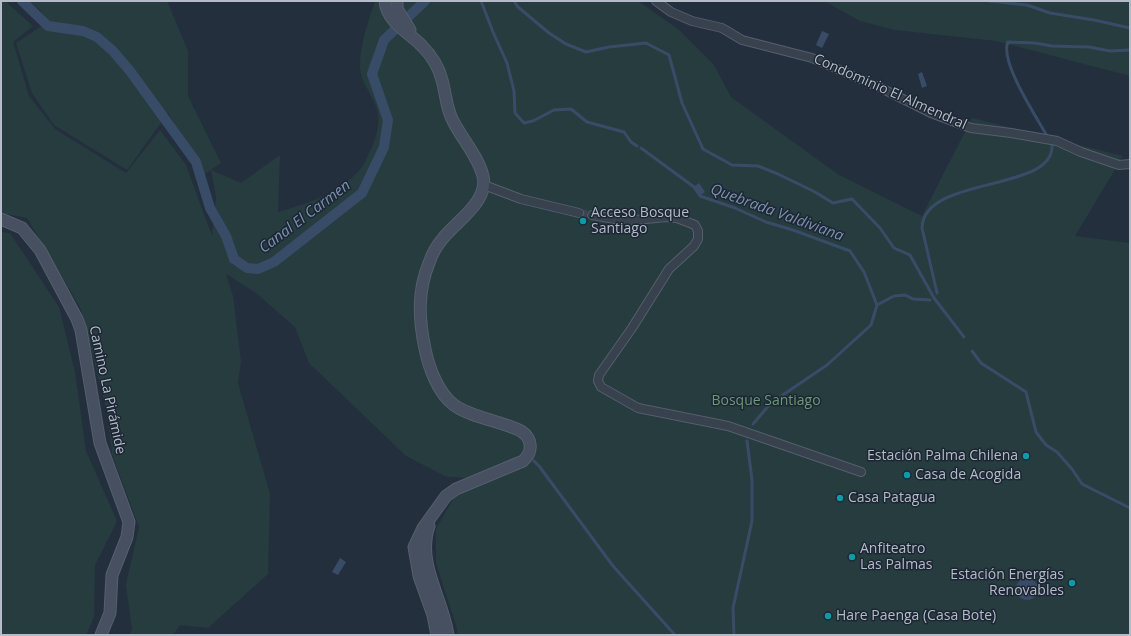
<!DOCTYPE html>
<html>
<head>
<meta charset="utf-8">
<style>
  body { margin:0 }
  #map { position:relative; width:1131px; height:636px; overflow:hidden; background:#242f3e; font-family:"Open Sans",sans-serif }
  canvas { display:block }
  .frame { position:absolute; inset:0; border:2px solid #b4bcc9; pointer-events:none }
</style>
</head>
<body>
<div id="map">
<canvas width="1131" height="636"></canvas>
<div class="frame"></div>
</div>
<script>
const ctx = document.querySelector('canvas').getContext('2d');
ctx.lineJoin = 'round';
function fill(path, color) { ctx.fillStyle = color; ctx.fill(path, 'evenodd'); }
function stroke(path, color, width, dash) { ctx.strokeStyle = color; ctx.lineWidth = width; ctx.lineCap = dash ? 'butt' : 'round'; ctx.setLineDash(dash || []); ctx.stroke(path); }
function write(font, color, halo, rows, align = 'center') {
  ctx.font = font + ' "Open Sans",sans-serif'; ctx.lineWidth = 3; ctx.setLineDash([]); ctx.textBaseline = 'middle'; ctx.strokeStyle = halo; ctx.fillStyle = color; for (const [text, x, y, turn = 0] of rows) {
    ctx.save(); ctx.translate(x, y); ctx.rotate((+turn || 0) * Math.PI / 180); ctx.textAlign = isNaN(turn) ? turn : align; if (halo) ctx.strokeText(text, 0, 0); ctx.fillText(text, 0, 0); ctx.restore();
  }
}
const green = new Path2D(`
  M1,1h4l28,25 -20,16 16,54 26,33 71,44 34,-43 26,35 26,71 4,-39 -5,-27 30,13 39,-28 -2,57c29,-8 68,-21 86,-48 3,-5 5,-12 8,-17 4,-10 8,-22 6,-33 -2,-16 -18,-30 -18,-48 0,-22 8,-44 15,-65h263l40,28 36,36 17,32 108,78 83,41 50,-98 151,38 -48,80 55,7v392h-673l1,-3 -22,-69v-34l20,-35 35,-15 -44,-2 -41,-21 -97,-93 -14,-36 -39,-34 -30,-19 7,22 8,65 -3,22 32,111 -2,80 -60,54 -28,-3 -7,10h-44l3,-5 -6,-46 13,-57 -27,-73 -5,-42 -26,-103 -54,-91 -26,-5z
  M29,1h138l21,50v45l33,67 -16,11 -37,-61 -41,57 -73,-45 -22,-32 -16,-50 33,-22 -11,-13z
  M824,1h306v75l-134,-35 -101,-11 -35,-9z
  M1,232l9,1 49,74 16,65 11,79 31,70 -22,44 -1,52 -8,18h-85z`);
const water = new Path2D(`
  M822,31l7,3 -7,14 -6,-3z
  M922,72l5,14 -5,2 -4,-14z
  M699,183l6,9 -5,4 -6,-9z
  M340,558l6,4 -8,13 -6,-3z
  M1016 589a11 11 0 1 1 22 0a11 11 0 1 1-22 0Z`);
const stream = new Path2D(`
  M481,1l12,31 14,31 7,28 1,22 9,10 9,-2 21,-11 17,-1 16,13 37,10 7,10 6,4
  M514,1l4,6 31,26 17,11 20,8 23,-5 37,-4 23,12 13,48 21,46 29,16 26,1 20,8 37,18 18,11 19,-4 28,29 14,20 16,7 24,43 30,39
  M989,1l38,4 23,8 44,7 36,8
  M1047,136c-10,-18 -48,-75 -39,-94l27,1 17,3 37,1 21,4 20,-1
  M641,148l53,39 6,9 35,12 31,14 27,8 57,21 14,21 13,33 -6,20 -44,40 -56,38 -18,21
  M937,293l-15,-65c1,-53 133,-35 130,-83
  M877,305l17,-9 11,-1 8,4 17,1
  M972,351l9,12 45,29 10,40 10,13 11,7 15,17 10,15 48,24
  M534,461l5,5 74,100 62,69
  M734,635l-1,-27 19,-87v-41l-5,-39`);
const canal = new Path2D(`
  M22,1l26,25 35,5 14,6 16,14 17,20 66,91 14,46 16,28 8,23 13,9 11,1 16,-7 88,-69 22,-46 4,-27 -16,-46 12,-34 41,-39`);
const streetTunnel = new Path2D(`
  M579,213l13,2`);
const street = new Path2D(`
  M656,1l15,11 21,9 30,7 20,12 70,18 69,30 50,25 40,15 40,5 46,8 24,11 38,13 11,-1
  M484,185l37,14 58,14
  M592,215l34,6 40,-4 11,1 18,7 3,6v8l-4,7 -25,23 -37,59 -33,47 -1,6 3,6 37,21 90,18 133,46`);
const secondary = new Path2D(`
  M385,1c2,22 24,31 37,45 9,9 17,22 20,34 4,14 4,28 11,41 9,18 25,35 30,55 6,25 -26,45 -39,61 -7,8 -12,17 -15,26 -12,29 -10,57 -4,86 4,19 13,44 29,56 18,13 47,16 67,26 12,8 12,21 2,30l-67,28 -10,7 -23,32 -9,19 5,29 14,39 4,20
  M397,1v8l13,21
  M1,219l21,9 18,22 37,69 4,11 19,113 29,79 -2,15 -15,38 -2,38 -9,22
  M429,526c-13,37 14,73 19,109`);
const markers = [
  [583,221,4,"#0f9aa8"],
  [1026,456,4,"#0f9aa8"],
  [907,475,4,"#0f9aa8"],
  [840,498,4,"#0f9aa8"],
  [852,557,4,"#0f9aa8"],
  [1072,583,4,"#0f9aa8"],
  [828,616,4,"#0f9aa8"]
];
const streetNames = [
  ["Condominio El Almendral",890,92,24],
  ["Camino La Pirámide",107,390,78]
];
const poiNames = [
  ["Acceso Bosque",591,213],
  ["Santiago",591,229],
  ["Estación Palma Chilena",1018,456,"right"],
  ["Casa de Acogida",915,475],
  ["Casa Patagua",848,498],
  ["Anfiteatro",860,549],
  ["Las Palmas",860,565],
  ["Estación Energías",1064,575,"right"],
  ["Renovables",1064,591,"right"],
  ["Hare Paenga (Casa Bote)",836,616]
];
const parkNames = [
  ["Bosque Santiago",766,401]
];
const waterNames = [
  ["Quebrada Valdiviana",777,213,20],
  ["Canal El Carmen",305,217,-37]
];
fill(green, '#263c3f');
fill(water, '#394c67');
stroke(stream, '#394c67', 3);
stroke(canal, '#394c67', 10);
stroke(streetTunnel, '#3a4453', 8, [8, 4]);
stroke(street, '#565f6c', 10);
stroke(secondary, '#565f6c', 13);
stroke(street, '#38414e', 8);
stroke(secondary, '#465061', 11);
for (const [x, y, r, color] of markers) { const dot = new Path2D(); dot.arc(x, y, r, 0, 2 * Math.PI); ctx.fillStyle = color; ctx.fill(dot); stroke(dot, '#1d2633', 1.5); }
write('14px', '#b4bcc9', '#1d2633', streetNames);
write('14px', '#b4bcc9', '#1d2633', poiNames, 'left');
write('14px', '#6b9a76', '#1d2633', parkNames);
write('italic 15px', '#7c92b1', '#1d2633', waterNames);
</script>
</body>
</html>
